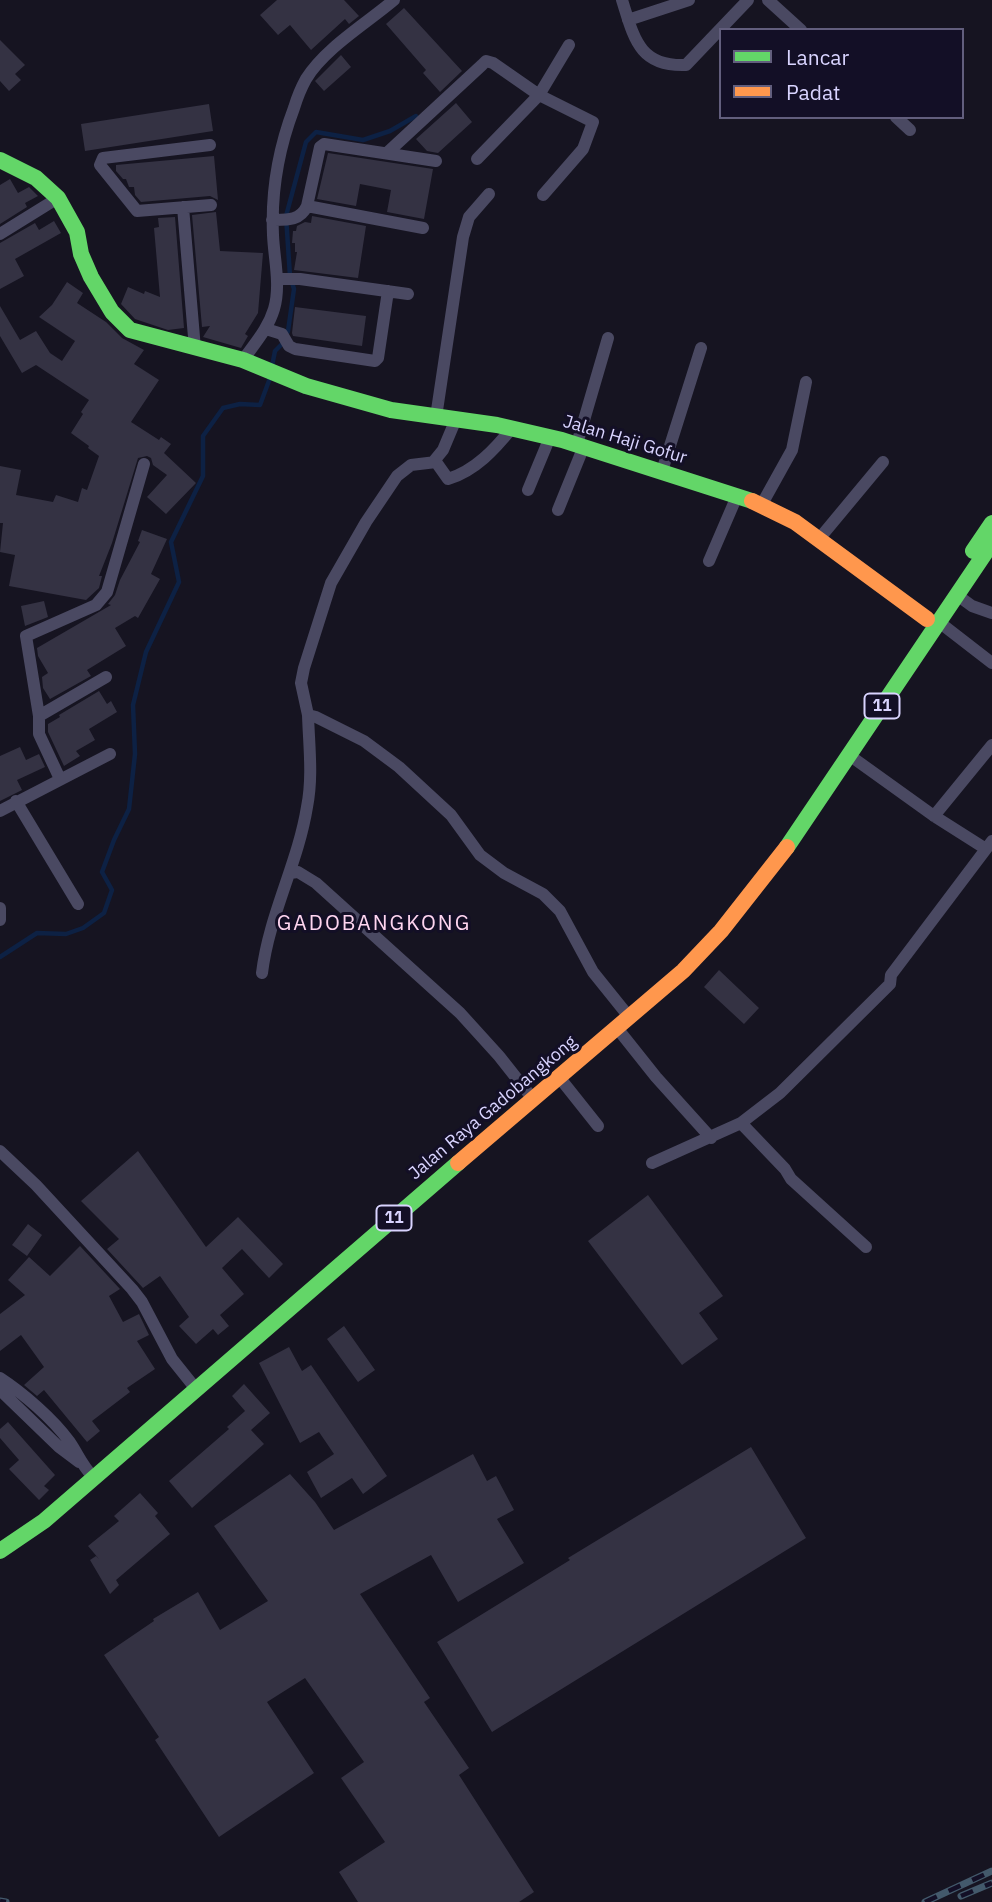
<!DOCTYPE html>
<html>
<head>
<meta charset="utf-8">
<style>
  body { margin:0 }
  #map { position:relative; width:992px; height:1902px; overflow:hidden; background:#161421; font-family:"IBM Plex Sans",sans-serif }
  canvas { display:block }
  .legend { position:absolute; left:719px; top:28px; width:245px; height:91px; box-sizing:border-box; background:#130f26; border:2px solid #625e7d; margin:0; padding:9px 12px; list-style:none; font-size:21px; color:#d9d4ff }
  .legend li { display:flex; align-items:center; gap:14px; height:35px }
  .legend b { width:35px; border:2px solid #625e7d }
</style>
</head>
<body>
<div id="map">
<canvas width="992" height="1902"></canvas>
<ul class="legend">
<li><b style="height:9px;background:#63d668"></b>Lancar</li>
<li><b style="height:9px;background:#ff974d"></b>Padat</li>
</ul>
</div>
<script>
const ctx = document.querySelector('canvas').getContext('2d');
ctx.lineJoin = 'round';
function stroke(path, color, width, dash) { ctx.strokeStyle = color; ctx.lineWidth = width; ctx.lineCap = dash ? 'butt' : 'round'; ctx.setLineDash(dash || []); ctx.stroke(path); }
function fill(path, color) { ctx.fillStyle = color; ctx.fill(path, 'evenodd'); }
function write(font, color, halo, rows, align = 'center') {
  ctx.font = font + ' "IBM Plex Sans",sans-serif'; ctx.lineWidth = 6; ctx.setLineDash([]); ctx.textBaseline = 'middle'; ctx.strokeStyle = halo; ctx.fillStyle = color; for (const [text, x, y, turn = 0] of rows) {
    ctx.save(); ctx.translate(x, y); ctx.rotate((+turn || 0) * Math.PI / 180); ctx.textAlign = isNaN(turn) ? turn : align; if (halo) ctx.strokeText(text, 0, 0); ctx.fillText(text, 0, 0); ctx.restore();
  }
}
const stream = new Path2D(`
  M272,366l3,-15 7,-7 6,-13 6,-42 -4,-13 -4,-60 20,-74 10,-10 47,8 27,-9 26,-15
  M0,957l37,-24 29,1 17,-6 21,-15 8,-23 -10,-18 12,-32 15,-31 6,-55 -2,-49 13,-53 33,-70 -8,-40 32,-66v-40l20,-28 17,-4 20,1 10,-27`);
const building = new Path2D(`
  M277,0h67l15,16 -10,8 -4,-5 -34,31 -21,-25 -12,10 -18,-20z
  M404,8l58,63 -22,21 -17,-19 3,-3 -40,-46z
  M0,40l25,25 -10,9 6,6 -12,11 -9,-10z
  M341,55l10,12 -27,24 -9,-10z
  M456,103l16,19 -34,31 -11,-2 -11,-12z
  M209,104l4,27 -128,20 -4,-27z
  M328,153l105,16 -9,50 -37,-7 4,-22 -31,-6 -4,22 -39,-7z
  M214,156l4,44 -8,-4 -69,6 -6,-7 -1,-8h-5l-3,-8h-3l-7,-8v-6z
  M10,179l8,14 11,-6 9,9 -13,7 2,4 -27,17v-39z
  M216,212l4,39 43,2 -5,60 -13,21 3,2 -7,12 -38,-11 7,-11 -8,1 -10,-112z
  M312,216l54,10 -8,52 -64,-8 3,-18h-2v-9h-3l1,-12h3l1,-5 8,-4 6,1z
  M175,217l9,111 -16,2 -33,-11 -14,-15 7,-17 16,7 1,-3 15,6 -6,-69 5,-1 -1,-9z
  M54,221l7,12 -46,26 9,17 -24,13v-46l35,-20 4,7z
  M67,282l16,11 -6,10 29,19 16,16 22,12 -10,14 25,16 -28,42 28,18 2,-3 10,7 -7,9 32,30 -30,31 -19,-17 20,-22 -14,-10 -2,-7 -4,-2 -9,2 -26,85 -13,33h3l-3,12 -13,12 -77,-14 6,-31 -15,-3 3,-29h-3v-57l21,4 -5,25 37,7 3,-7 22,7 4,-14 5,2 12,-34 -11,-8 1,-2 -18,-13 12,-19 -2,-2 8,-12 -53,-35 -14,8 -22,-37v-30l20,34 16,-9 14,22 12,8 13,-20 -36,-24 13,-12z
  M295,307l71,9 -4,30 -69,-10 -1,-3z
  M142,530l25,9 -16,35 9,5 -22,39 -3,-2 -20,12 11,18 -39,24 4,6 -41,23 -7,-11 -1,-11 6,-4 -10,-17 -1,-8 74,-43 -3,-1 7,-9 5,-15 20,-38 -2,-1z
  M44,601l4,16 -23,9 -4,-20z
  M99,691l8,13 4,-3 6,11 -28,17 6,11 -19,11 4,5 -16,10 -16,-34v-8l12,-7 -1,-2z
  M20,747l6,13 13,-6 6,13 -28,13 5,10 -22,11v-45z
  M719,970l40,38 -15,16 -40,-37z
  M138,1151l68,96 32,-30 45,47 -14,14 -27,-29 -20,19 22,26 -24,21 9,11 -11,9 -5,-6 -17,15 -17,-18 10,-9 -29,-41 -17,12 -36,-39 12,-10 -38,-38z
  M648,1195l75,101 -24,17 19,26 -36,26 -94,-124z
  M28,1224l14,11 -15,21 -15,-11z
  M80,1246l40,43 -11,7 14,26 16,-8 10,21 -12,6 18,28 -28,19 3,4 -38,29 8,10 -13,11 -43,-52 -7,6 -13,-11 20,-18 -23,-32 -21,16v-37l25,-19 -17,-15 21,-23 21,19z
  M344,1326l31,44 -17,12 -31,-43z
  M289,1347l13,24 9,-6 76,111 -24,18 -11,-16 -31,20 -14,-26 27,-18 -15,-22 -19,11 -41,-80z
  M244,1384l26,29 -19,17 13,14 -72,64 -23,-27 60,-52 -2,-2 18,-16 -13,-15z
  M8,1422l47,53 -11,11 5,4 -10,10 -30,-31 10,-9 -19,-22v-9z
  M751,1447l55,91 -314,194 -55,-90 133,-82 -2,-2z
  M473,1454l14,27 9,-5 18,34 -17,9 27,44 -66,39 -27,-47 -71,39 70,104 -6,4 45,66 -10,7 75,117 -15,10h-161l-19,-30 46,-30 -44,-64 23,-16 -59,-84 -38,24 47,71 -95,64 -64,-97 4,-3 -55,-82 50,-34 -1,-2 45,-27 22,38 48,-29 -54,-75 76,-52 25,28 19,28z
  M140,1493l18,20 -3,3 15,18 -54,46 3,5 -9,9 -20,-34 6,-4 3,3 -11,-13 31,-25 -5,-5z`);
const street = new Path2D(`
  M622,0c12,38 17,67 64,65l62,-65
  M768,0l33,30
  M628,20l61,-20
  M896,117l14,13
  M210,145l-107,13 -3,7 37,46 74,-6
  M388,152l94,-87 4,-4 7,2 46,32 54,27 -10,27 -40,46
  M477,159l62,-64 30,-50
  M307,206l116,22
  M183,207l12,142
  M272,220c15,0 28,1 35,-14l13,-59 4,-3 112,17
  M0,234l58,-36
  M277,279h23l108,15
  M266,329l16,5 7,12 6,3 80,12 3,-3 10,-67
  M243,360c12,-17 25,-31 31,-51 7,-24 0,-50 -1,-74 -2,-45 5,-85 21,-127 3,-10 7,-20 12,-29 19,-31 61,-56 88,-79
  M436,417l27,-180 6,-20 20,-23
  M512,428c-17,21 -37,43 -64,51l-12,-17 -25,3 -14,11 -31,46 -35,61 -27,85 -3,15 7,32 8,2 48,24 35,26 52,48 29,40 24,18 39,21 17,17 33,61 37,46
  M577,444l31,-106
  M434,461l9,-11 13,-31
  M662,471l39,-123
  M528,490l22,-53
  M762,504l30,-54 14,-68
  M558,510l26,-64
  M819,539l64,-77
  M709,561l28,-65
  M957,595l15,11 20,7
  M939,622l53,41
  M39,716l67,-39
  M849,755l85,61 52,33
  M60,779l-21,-45v-18l-13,-80 70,-31 11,-13 37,-128
  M16,801l62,103
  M0,811l110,-57
  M934,816l58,-71
  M290,873l8,-1 18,11 144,130 39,43 34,43
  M0,908v12
  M262,973c7,-58 36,-110 45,-166 6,-30 2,-61 1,-92
  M617,1028l39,49 55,61
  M559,1077l39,49
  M741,1123l44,46 6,10 75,68
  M0,1151l36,34 96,104 10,13 30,57 24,30
  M652,1163l89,-40 39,-30 110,-109 1,-9 101,-134
  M0,1378c23,15 53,41 69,63 9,13 12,23 24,36
  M0,1390l59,57 20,15`);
const fast = new Path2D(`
  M0,160l36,18 22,20 19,34 4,22 10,23 21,35 18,18 113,30 63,26 85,24 106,15 65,15 190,61
  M973,551l19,-28
  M787,847l205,-304
  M0,1551l44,-30 414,-358`);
const slow = new Path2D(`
  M752,501l43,21 132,97
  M458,1163l225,-192 38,-40 66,-84`);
const rail = new Path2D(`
  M961,1896l31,-13
  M0,1901l6,1
  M925,1902l67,-31`);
const shields = [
  [882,706,35],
  [394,1218,35]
];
const shieldNames = [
  ["11",882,706],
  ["11",394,1218]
];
const streetNames = [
  ["Jalan Haji Gofur",625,440,17],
  ["Jalan Raya Gadobangkong",493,1108,-40]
];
const quarterNames = [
  ["GADOBANGKONG",374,924]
];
stroke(stream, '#0d2144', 4.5);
fill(building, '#343243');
stroke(street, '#4a4962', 12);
stroke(fast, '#63d668', 16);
stroke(slow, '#ff974d', 16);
stroke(rail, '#43596b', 7);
stroke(rail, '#130f26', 4.5, [13]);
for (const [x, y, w] of shields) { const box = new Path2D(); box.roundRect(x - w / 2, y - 12.5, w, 25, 5); ctx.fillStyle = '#130f26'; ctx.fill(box); stroke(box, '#d9d4ff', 2); }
write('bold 16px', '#d9d4ff', null, shieldNames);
write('18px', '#d9d4ff', '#130f26', streetNames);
ctx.letterSpacing = '2px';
write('21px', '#ffd6f0', '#130f26', quarterNames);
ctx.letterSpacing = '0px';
</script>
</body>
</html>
